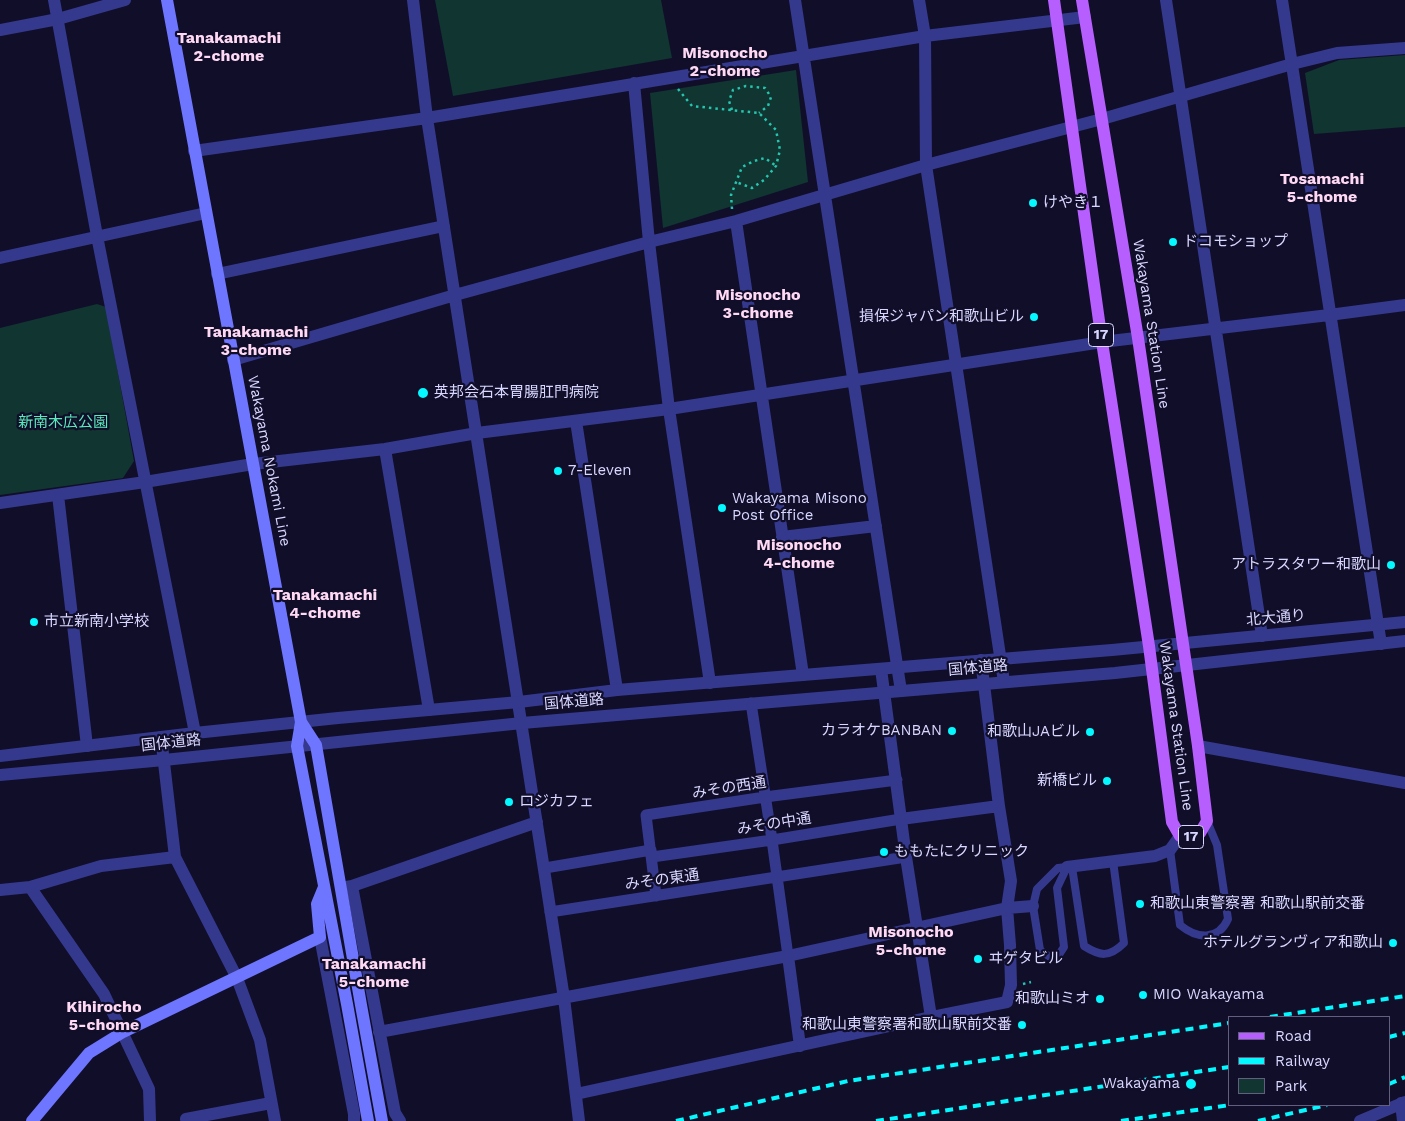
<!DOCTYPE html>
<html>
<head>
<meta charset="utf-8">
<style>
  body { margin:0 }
  #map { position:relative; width:1405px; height:1121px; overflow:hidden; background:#110e2a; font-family:"Work Sans",sans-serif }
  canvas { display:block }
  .legend { position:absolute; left:1228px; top:1016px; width:162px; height:90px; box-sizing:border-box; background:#110e2a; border:1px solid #615e7f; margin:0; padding:6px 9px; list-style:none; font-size:15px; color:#d9d7ff }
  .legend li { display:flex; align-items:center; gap:10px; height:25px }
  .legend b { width:25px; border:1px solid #615e7f }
</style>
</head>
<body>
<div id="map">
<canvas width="1405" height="1121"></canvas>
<ul class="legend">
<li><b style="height:6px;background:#b75eff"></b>Road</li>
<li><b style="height:6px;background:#03f8ff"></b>Railway</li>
<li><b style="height:14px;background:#113531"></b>Park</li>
</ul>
</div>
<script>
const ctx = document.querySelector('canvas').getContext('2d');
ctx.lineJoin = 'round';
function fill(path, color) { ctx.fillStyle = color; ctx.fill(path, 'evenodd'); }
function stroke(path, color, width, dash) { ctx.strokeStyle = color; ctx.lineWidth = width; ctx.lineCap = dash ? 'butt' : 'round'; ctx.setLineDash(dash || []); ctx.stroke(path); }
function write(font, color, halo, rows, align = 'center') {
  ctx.font = font + ' "Work Sans","Noto Sans JP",sans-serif'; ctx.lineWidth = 4.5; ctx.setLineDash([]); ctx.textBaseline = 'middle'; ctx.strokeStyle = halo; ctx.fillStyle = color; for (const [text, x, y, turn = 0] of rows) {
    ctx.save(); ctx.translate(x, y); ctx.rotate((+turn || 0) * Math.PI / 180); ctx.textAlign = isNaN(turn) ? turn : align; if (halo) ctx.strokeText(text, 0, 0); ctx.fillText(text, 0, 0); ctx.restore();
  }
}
const green = new Path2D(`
  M435,0h226l11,58 -219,38z
  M1405,55v72l-91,7 -9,-61 34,-13z
  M796,70l12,112 -145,46 -13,-135z
  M97,304l9,3 28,154 -11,17 -123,17v-167z`);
const path = new Path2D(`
  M678,89l14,17 67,7 17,17 4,20 -4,16 -12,14 -12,8 -16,-6
  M732,110l-3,-9 4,-11 13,-4 19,2 6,9 -3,9 -9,7
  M732,209l-1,-14 11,-28 12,-6 11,-3 11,8
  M1023,984l8,-2`);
const service = new Path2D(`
  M1170,850l10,75c17,14 38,16 48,-6l-11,-74 -10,-24
  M1067,867l-10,21 7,59 -6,9 -8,1 -10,-7 -7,-44 4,-17 21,-21z
  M1072,867l12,79c16,10 25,12 40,-3l-11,-82`);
const pedestrian = new Path2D(`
  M751,703l21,137 16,116
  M652,857l120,-17 129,-21
  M545,868l106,-18
  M656,896l-10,-81 119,-18 132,-17
  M550,912l356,-55`);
const minor = new Path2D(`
  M54,0l43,236 98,497
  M413,0l14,118 137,880 15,123
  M795,0l106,691
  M919,0l6,36 1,129 78,517
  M1166,0l96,636
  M1282,0l99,644
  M0,30l58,-11 67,-19
  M634,83l15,159 20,167 41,274
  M194,151l233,-33 498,-82 160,-19
  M736,221l67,454
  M0,258l206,-45
  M217,274l227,-48
  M233,360l222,-65 194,-53 87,-21 190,-56 176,-46 190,-55 45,-11 68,-5
  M576,421l41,269
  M385,449l44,261
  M58,495l29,251
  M0,503l145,-21 108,-18 132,-15 92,-16 192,-24 433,-67 227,-27 76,-10
  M782,537l94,-11
  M881,669l25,188 25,160
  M161,737l14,120
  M1198,746l207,37
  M901,819l98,-13
  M1067,867l88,-11 15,-6 10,-14
  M352,886l185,-64
  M30,887l74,107 45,95 1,32
  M341,888l11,-2 43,227 5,8
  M0,890l30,-3 71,-21 74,-9 62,121 23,62 15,81
  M320,937l34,177v7
  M788,956l12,90
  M379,1032l409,-76 219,-48 26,-2
  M576,1094l355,-77 76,-15 4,-17 -1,-40 -3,-37 4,-27 -12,-75 -18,-146
  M1401,1103l2,18
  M186,1119l85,-16
  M1360,1121l45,-19`);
const tertiary = new Path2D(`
  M0,756l195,-23 143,-15 181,-16 98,-12 495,-40 293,-28
  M0,775l164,-15 358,-37 593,-50 290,-32`);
const secondary = new Path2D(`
  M167,0l134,722 -4,24 50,258 21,117
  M301,722l15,23 45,260 21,116
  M32,1121l57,-68 34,-21 197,-95 -3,-33 7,-17`);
const primary = new Path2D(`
  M1054,0l48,342 47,304 23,176 8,14 14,1 6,-4 7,-12 -9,-75 -60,-408 -56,-338`);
const rail = new Path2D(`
  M1270,1017l135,-21
  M1389,1037l16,-4
  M1389,1084l16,-7
  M676,1121l172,-40 381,-58
  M876,1121l353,-54
  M1121,1121l109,-16
  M1258,1121l69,-16`);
const markers = [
  [1033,203,5,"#03f8ff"],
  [1173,242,5,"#03f8ff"],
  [1034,317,5,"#03f8ff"],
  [423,393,6,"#03f8ff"],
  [558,471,5,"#03f8ff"],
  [722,508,5,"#03f8ff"],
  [1391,565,5,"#03f8ff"],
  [34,622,5,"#03f8ff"],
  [952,731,5,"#03f8ff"],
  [1090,732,5,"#03f8ff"],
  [1107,781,5,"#03f8ff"],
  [509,802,5,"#03f8ff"],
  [884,852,5,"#03f8ff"],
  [1140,904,5,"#03f8ff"],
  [1393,943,5,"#03f8ff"],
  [978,959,5,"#03f8ff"],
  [1143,995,5,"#03f8ff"],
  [1100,999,5,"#03f8ff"],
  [1022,1025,5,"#03f8ff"],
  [1191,1084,6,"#03f8ff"]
];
const shields = [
  [1101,335,25],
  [1191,837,25]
];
const shieldNames = [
  ["17",1101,335],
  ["17",1191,837]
];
const poiNames = [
  ["けやき１",1043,203],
  ["ドコモショップ",1183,242],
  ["損保ジャパン和歌山ビル",1024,317,"right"],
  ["英邦会石本胃腸肛門病院",434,393],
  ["7-Eleven",568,471],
  ["Wakayama Misono",732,499],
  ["Post Office",732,516],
  ["アトラスタワー和歌山",1381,565,"right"],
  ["市立新南小学校",44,622],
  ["カラオケBANBAN",942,731,"right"],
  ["和歌山JAビル",1080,732,"right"],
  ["新橋ビル",1097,781,"right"],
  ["ロジカフェ",519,802],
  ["ももたにクリニック",894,852],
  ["和歌山東警察署 和歌山駅前交番",1150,904],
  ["ホテルグランヴィア和歌山",1383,943,"right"],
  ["ヰゲタビル",988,959],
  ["MIO Wakayama",1153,995],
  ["和歌山ミオ",1090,999,"right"],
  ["和歌山東警察署和歌山駅前交番",1012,1025,"right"],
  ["Wakayama",1180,1084,"right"]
];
const streetNames = [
  ["Wakayama Station Line",1151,324,81],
  ["Wakayama Nokami Line",269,461,79],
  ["北大通り",1276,618,-5],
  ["国体道路",978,668,-5],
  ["国体道路",574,702,-5],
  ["Wakayama Station Line",1176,726,82],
  ["国体道路",171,743,-6],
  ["みその西通",729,788,-9],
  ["みその中通",774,824,-9],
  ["みその東通",662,880,-8]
];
const parkNames = [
  ["新南木広公園",63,423]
];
const neighbourhoodNames = [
  ["Tanakamachi",229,38],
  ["2-chome",229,56],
  ["Misonocho",725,53],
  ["2-chome",725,71],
  ["Tosamachi",1322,179],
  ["5-chome",1322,197],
  ["Misonocho",758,295],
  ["3-chome",758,313],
  ["Tanakamachi",256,332],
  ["3-chome",256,350],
  ["Misonocho",799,545],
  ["4-chome",799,563],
  ["Tanakamachi",325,595],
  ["4-chome",325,613],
  ["Misonocho",911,932],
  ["5-chome",911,950],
  ["Tanakamachi",374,964],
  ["5-chome",374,982],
  ["Kihirocho",104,1007],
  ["5-chome",104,1025]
];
fill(green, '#113531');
stroke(path, '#25c5af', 2.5, [2.5, 4]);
stroke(service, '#35398d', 8);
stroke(pedestrian, '#35398d', 11);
stroke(minor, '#35398d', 12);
stroke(tertiary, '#35398d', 12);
stroke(secondary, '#6e75ff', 12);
stroke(primary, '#b75eff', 12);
stroke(rail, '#03f8ff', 4, [8, 6]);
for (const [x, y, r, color] of markers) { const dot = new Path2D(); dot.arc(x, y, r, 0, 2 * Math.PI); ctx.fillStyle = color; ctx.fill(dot); stroke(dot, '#110e2a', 2); }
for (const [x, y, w] of shields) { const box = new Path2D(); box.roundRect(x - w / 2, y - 11.5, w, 23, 4); ctx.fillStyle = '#110e2a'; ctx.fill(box); stroke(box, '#d9d7ff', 1); }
write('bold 14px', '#d9d7ff', null, shieldNames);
write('15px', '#d9d7ff', '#110e2a', poiNames, 'left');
write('15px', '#d9d7ff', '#110e2a', streetNames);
write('15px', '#58eabb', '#110e2a', parkNames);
write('bold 16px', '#ffd9f4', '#110e2a', neighbourhoodNames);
</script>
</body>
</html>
